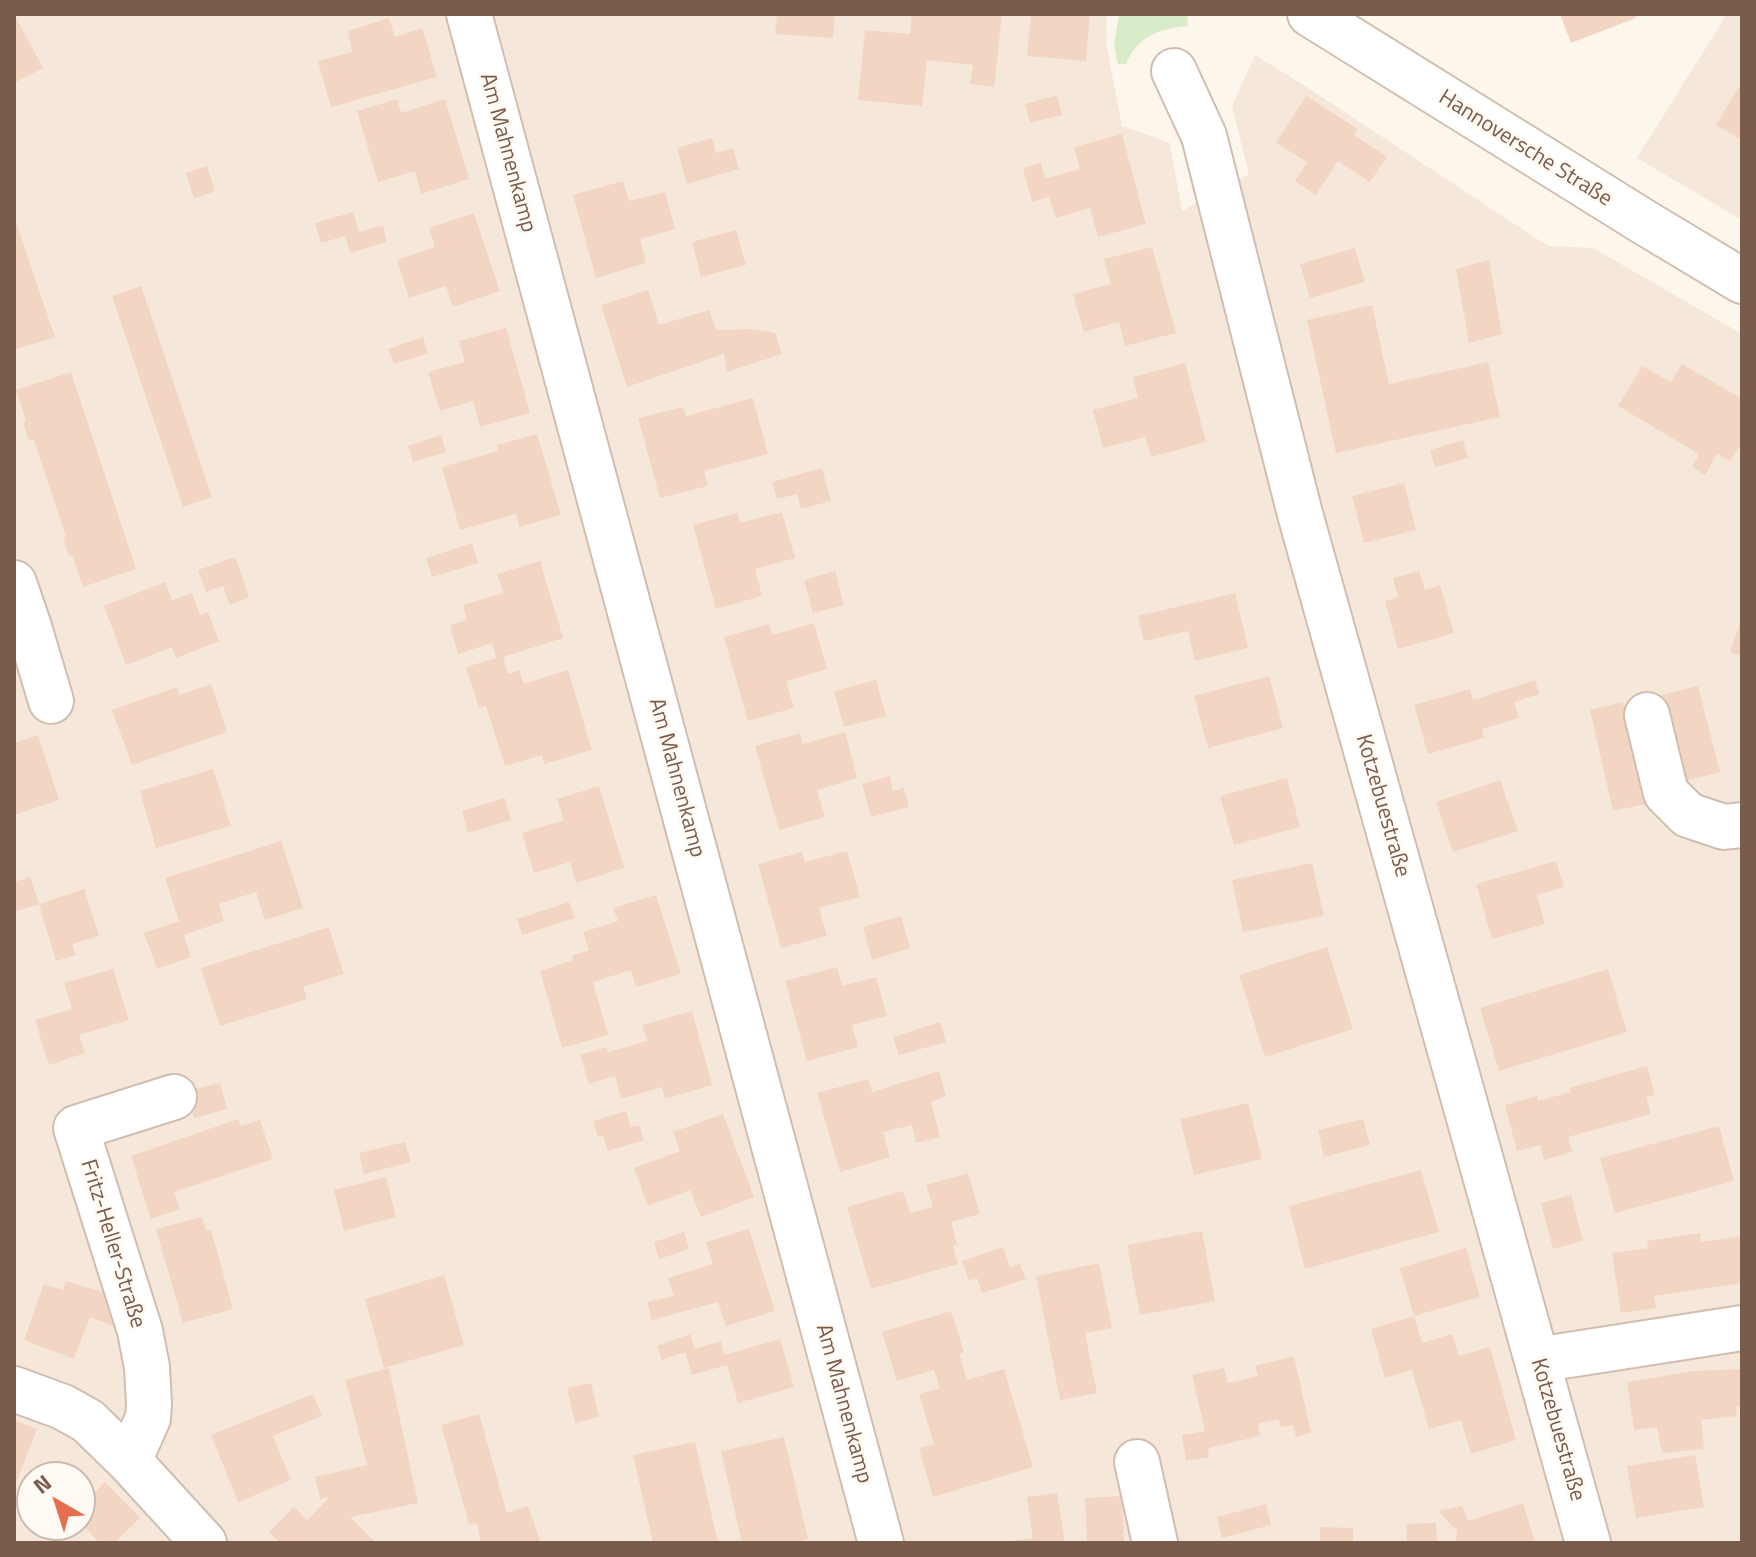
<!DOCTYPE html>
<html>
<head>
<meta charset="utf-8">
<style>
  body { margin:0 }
  #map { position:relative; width:1756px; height:1557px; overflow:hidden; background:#fdf6ec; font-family:"Titillium Web",sans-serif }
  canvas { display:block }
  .frame { position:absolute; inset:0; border:16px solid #7a5c4d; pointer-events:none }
  .north { position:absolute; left:16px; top:1461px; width:80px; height:80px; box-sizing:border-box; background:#fffaf3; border:2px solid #cabbb1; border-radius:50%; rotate:321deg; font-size:22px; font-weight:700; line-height:32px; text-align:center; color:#7a5c4d }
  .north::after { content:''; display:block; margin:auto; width:28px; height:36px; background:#e76f51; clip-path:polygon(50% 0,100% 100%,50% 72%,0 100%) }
</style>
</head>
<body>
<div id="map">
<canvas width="1756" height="1557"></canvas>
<div class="frame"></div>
<div class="north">N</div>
</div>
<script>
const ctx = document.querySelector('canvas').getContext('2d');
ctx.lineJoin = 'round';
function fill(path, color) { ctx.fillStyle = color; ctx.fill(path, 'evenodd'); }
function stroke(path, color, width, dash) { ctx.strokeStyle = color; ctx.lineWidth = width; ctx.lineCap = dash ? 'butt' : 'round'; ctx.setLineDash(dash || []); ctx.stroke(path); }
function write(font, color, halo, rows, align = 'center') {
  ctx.font = font + ' "Titillium Web",sans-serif'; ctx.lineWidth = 6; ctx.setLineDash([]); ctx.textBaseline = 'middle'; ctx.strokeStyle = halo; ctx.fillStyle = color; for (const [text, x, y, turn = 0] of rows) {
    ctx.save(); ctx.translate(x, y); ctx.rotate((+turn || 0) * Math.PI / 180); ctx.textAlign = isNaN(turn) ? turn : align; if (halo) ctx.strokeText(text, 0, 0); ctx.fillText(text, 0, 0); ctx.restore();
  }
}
const residential = new Path2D(`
  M14,14h1093l-1,29 16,83 48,17 12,68 67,-37 -17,-68 23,-51 50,31 243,160 45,2 149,86v1209h-1728zM32,1477h48v48h-48z
  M1727,14h15v206l-105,-62z`);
const green = new Path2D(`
  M1119,14h68l1,12c-30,3 -50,10 -62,38h-8l-4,-19z`);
const building = new Path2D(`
  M14,14l29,54 -29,15z
  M777,14h58l-2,24 -58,-4z
  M912,14h90l-8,73 -24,-3 3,-19 -46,-5 -5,46 -64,-6 7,-70 45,4z
  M1031,14h59l-4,47 -59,-5z
  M1560,14h75l1,4 -65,25z
  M389,18l6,19 27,-9 15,49 -106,30 -13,-46 34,-9 -4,-21z
  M1742,82v58l-26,-15z
  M1057,95l5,20 -32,8 -5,-19z
  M1306,96l52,33 -4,6 33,22 -17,25 -32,-21 -22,34 -21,-14 12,-19 -31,-19z
  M397,99l4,14 44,-14 24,80 -48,15 -6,-23 -37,11 -21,-71z
  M1122,134l24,90 -48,13 -8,-29 -34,10 -7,-21 -17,5 -9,-34 18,-5 4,16 35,-10 -6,-22z
  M712,138l4,15 17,-5 6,21 -52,15 -10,-36z
  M207,166l8,25 -21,8 -8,-26z
  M623,181l6,20 36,-9 10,37 -35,10 6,24 -50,15 -23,-83z
  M353,212l6,20 24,-7 4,17 -37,11 -5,-17 -24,7 -6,-20z
  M474,213l26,78 -47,16 -7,-21 -37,12 -12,-38 38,-13 -6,-19z
  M14,216l41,121 -41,13z
  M736,230l10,35 -45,12 -9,-35z
  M1152,247l24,86 -51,13 -6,-24 -35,10 -11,-38 38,-10 -7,-25z
  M1355,248l10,34 -55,16 -10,-34z
  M1489,260l13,74 -33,9 -13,-74z
  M141,286l71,211 -29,10 -71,-211z
  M648,290l11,35 50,-15 7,20 37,-1 22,4 7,21 -55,18 -3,-18 -97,33 -26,-82z
  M1372,305l17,79 99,-22 12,55 -164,36 -29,-133z
  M506,328l24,85 -50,14 -7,-26 -33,10 -12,-39 37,-10 -6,-21z
  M423,337l5,16 -34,11 -6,-15z
  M1185,363l21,79 -55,15 -6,-20 -42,11 -10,-38 45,-12 -5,-21z
  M1682,364l60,35v43l-12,19 -13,-7 -12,21 -13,-8 7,-13 -81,-48 24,-40 29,16z
  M71,372l65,197 -53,18 -11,-32 -3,1 -6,-19 3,-1 -32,-96 -5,1 -6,-19 3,-2 -10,-30z
  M753,398l15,56 -64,17 4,15 -48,12 -22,-80 45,-11 3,9z
  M537,434l24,81 -42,12 -3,-13 -56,16 -18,-63 56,-16 -1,-6z
  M441,435l5,17 -33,10 -5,-16z
  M1463,440l5,18 -33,9 -5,-17z
  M822,468l9,33 -30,8 -4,-15 -20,5 -5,-17z
  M1404,483l12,47 -52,13 -12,-47z
  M782,512l13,46 -40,11 7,27 -46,13 -23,-84 45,-12 2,10z
  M472,543l6,20 -46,14 -6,-19z
  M235,557l14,40 -19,8 -7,-19 -17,6 -8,-22z
  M540,561l23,77 -60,19 5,17 11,-4 5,14 44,-14 24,80 -48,14 -2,-9 -37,11 -19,-60 -7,2 -13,-41 30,-9 -4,-15 -34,11 -8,-29 17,-5 -4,-15 40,-12 -6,-19z
  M835,571l9,34 -31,8 -9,-33z
  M1419,571l6,19 15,-5 14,48 -56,16 -13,-48 13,-4 -5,-19z
  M165,582l7,18 20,-7 8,22 8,-3 11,29 -43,17 -4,-11 -46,18 -22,-59z
  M1235,593l13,55 -53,13 -7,-30 -44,10 -6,-25z
  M1742,617v39l-12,-4z
  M814,623l13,46 -41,12 8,27 -46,13 -24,-84 45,-13 3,11z
  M1269,676l14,52 -75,20 -14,-52z
  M876,680l10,36 -42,11 -10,-36z
  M1535,680l4,14 -25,8 5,16 -37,11 2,9 -56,16 -14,-49 56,-16 3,11z
  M211,684l16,48 -95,33 -20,-55 65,-23 2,8z
  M1698,686l22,86 -35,9 -23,-86z
  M1623,702l23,102 -33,7 -23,-101z
  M845,732l12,46 -40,12 8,27 -46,13 -24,-84 45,-13 3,11z
  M38,735l21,65 -45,15v-72z
  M213,769l18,57 -75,22 -16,-57z
  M890,776l3,15 11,-3 5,19 -38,10 -9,-33z
  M1287,778l13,49 -66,18 -14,-49z
  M1500,780l18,51 -65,21 -17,-50z
  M599,786l25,82 -48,15 -6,-21 -36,11 -12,-40 42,-13 -7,-21z
  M505,798l6,22 -43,13 -6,-22z
  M281,841l22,67 -38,12 -9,-28 -37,12 5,17 -40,14 7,22 -34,12 -13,-36 35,-12 -14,-43z
  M847,851l13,46 -41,11 8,28 -46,12 -23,-84 44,-12 3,10z
  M1556,861l8,26 -27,8 8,29 -53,15 -16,-55z
  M1312,863l12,53 -81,16 -11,-52z
  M30,877l9,27 -25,8v-30z
  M84,889l15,47 -27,8 4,11 -20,6 -17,-57z
  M656,895l25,79 -45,13 -5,-17 -38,12 15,53 -46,13 -22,-77 33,-11 -1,-4 17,-6 -6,-18 35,-11 -5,-13z
  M569,902l6,16 -53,17 -5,-16z
  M901,916l9,32 -38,12 -9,-33z
  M329,927l15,47 -41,13 4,12 -87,27 -19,-58z
  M1327,947l26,82 -88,28 -26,-82z
  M837,967l5,19 34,-9 11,39 -35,9 6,22 -51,14 -22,-80z
  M113,969l16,51 -50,15 6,18 -36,12 -14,-45 37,-11 -8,-26z
  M1608,969l19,63 -128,39 -19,-63z
  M692,1011l20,74 -47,14 -3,-12 -41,12 -6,-23 -26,8 -9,-29 26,-8 2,5 39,-11 -5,-16z
  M940,1022l6,20 -47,13 -6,-18z
  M1647,1066l8,29 -9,2 5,17 -83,23 4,15 -28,8 -4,-15 -23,6 -12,-46 32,-9 1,5 33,-9 -2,-4z
  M939,1071l7,25 -15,6 9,35 -24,6 -4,-18 -29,7 7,25 -50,15 -23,-79 51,-14 4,13z
  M220,1083l7,26 -33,9 -7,-27z
  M1248,1103l14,56 -68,16 -14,-56z
  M626,1111l5,16 8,-2 5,15 -36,11 -5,-15 -5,1 -5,-16z
  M723,1114l31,83 -53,20 -11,-27 -42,16 -14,-38 46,-17 -7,-19z
  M238,1119l3,7 19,-6 13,39 -99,33 6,17 -29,10 -20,-63z
  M1363,1119l7,26 -46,12 -6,-27z
  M1719,1126l15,55 -119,32 -15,-55z
  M405,1142l6,20 -47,12 -5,-21z
  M1421,1170l18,62 -134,37 -16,-63z
  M968,1173l12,41 -29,8 6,22 -4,2 5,18 -87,25 -24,-82 56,-16 7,22 23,-6 -7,-22z
  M386,1177l10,40 -52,14 -10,-41z
  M1571,1195l12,46 -30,8 -12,-46z
  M202,1217l4,14 5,-1 22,79 -50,14 -27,-94z
  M749,1229l26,82 -49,15 -8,-24 -66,18 -5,-18 27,-6 -6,-18 45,-14 -7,-22z
  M1202,1231l13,70 -75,14 -13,-70z
  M684,1232l5,17 -30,10 -5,-17z
  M1700,1233l1,9 41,-6v47l-88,13 2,12 -35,5 -9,-60 36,-5 -1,-7z
  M1003,1247l7,20 10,-3 6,15 -44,14 -5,-15 -8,3 -7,-20z
  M1466,1248l14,49 -66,19 -14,-48z
  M1099,1263l13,65 -27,5 12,60 -37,7 -24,-124z
  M444,1275l20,70 -80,23 -19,-69z
  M66,1281l37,11 10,34 -23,-9 -16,42 -50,-19 20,-56 19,6z
  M951,1311l13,41 -5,2 8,26 37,-11 29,98 -100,30 -14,-49 15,-4 -15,-50 21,-6 -6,-18 -37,11 -15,-49z
  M1414,1316l8,27 30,-9 7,22 31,-9 26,93 -45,14 -10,-34 -32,9 -17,-59 -27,8 -14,-49z
  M690,1334l5,15 26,-8 3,14 56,-16 14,48 -56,16 -11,-38 -35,10 -7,-23 -23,8 -5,-14z
  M1294,1356l17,77 -15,4 -3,-12 -13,2 -1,-8 -21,5 2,12 -52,12 1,9 -23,4 -4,-26 23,-4 -13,-56 32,-7 4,15 30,-7 -3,-10z
  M389,1368l29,135 -68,14 26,26h-96l-11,-11 25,-25 13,13 23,-23 -10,2 -5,-22 52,-12 -22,-85z
  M1742,1369v36l-6,2 1,9 -36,4 3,29 -42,4 -5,-26 -23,3 -7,-48 66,-11z
  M591,1383l8,34 -24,6 -8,-35z
  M313,1394l9,22 -49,20 18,44 -53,22 -27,-67z
  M479,1414l28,99 21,-7 13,37h-60l-4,-20 -8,1 -28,-99z
  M14,1420l23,9 -23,59z
  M784,1437l24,102 -17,4h-49l-21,-92z
  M695,1442l23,101h-65l-20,-88z
  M1695,1455l9,52 -68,11 -9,-52z
  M105,1482l35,36 -26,25h-14l-20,-20v-16z
  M1057,1493l8,50h-54v-2l22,-3 -6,-41z
  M1122,1496l2,47h-37l-2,-45z
  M1523,1503l12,40h-79l1,-12 -19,-20 24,-5 6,15z
  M1266,1504l5,21 -49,13 -5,-21z
  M1436,1523l1,20h-30l-1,-19z
  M1320,1527l33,1v15h-33z`);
const minor = new Path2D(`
  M469,14l412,1529
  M1310,14l334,208 98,59
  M1174,71l30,65 96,378 288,1029
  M14,583l15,44 22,74
  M1647,715l19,78 22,22 36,12 18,-2
  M1537,1360l205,-32
  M14,1389l49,18 25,14 41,40 75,82
  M129,1461l19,-43 1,-13 -2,-38 -7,-36 -64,-203 98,-31
  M1137,1462l18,81`);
const streetNames = [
  ["Hannoversche Straße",1525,149,32],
  ["Am Mahnenkamp",507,153,75],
  ["Am Mahnenkamp",676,778,75],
  ["Kotzebuestraße",1382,806,74],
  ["Fritz-Heller-Straße",112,1244,73],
  ["Am Mahnenkamp",843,1404,75],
  ["Kotzebuestraße",1557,1430,74]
];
fill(residential, '#f5e8da');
fill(green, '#d8ecc9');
fill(building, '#f3d5c3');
stroke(minor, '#d1beb0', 48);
stroke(minor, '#fff', 44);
write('22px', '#7a5c4d', '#fffaf3', streetNames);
</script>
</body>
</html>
